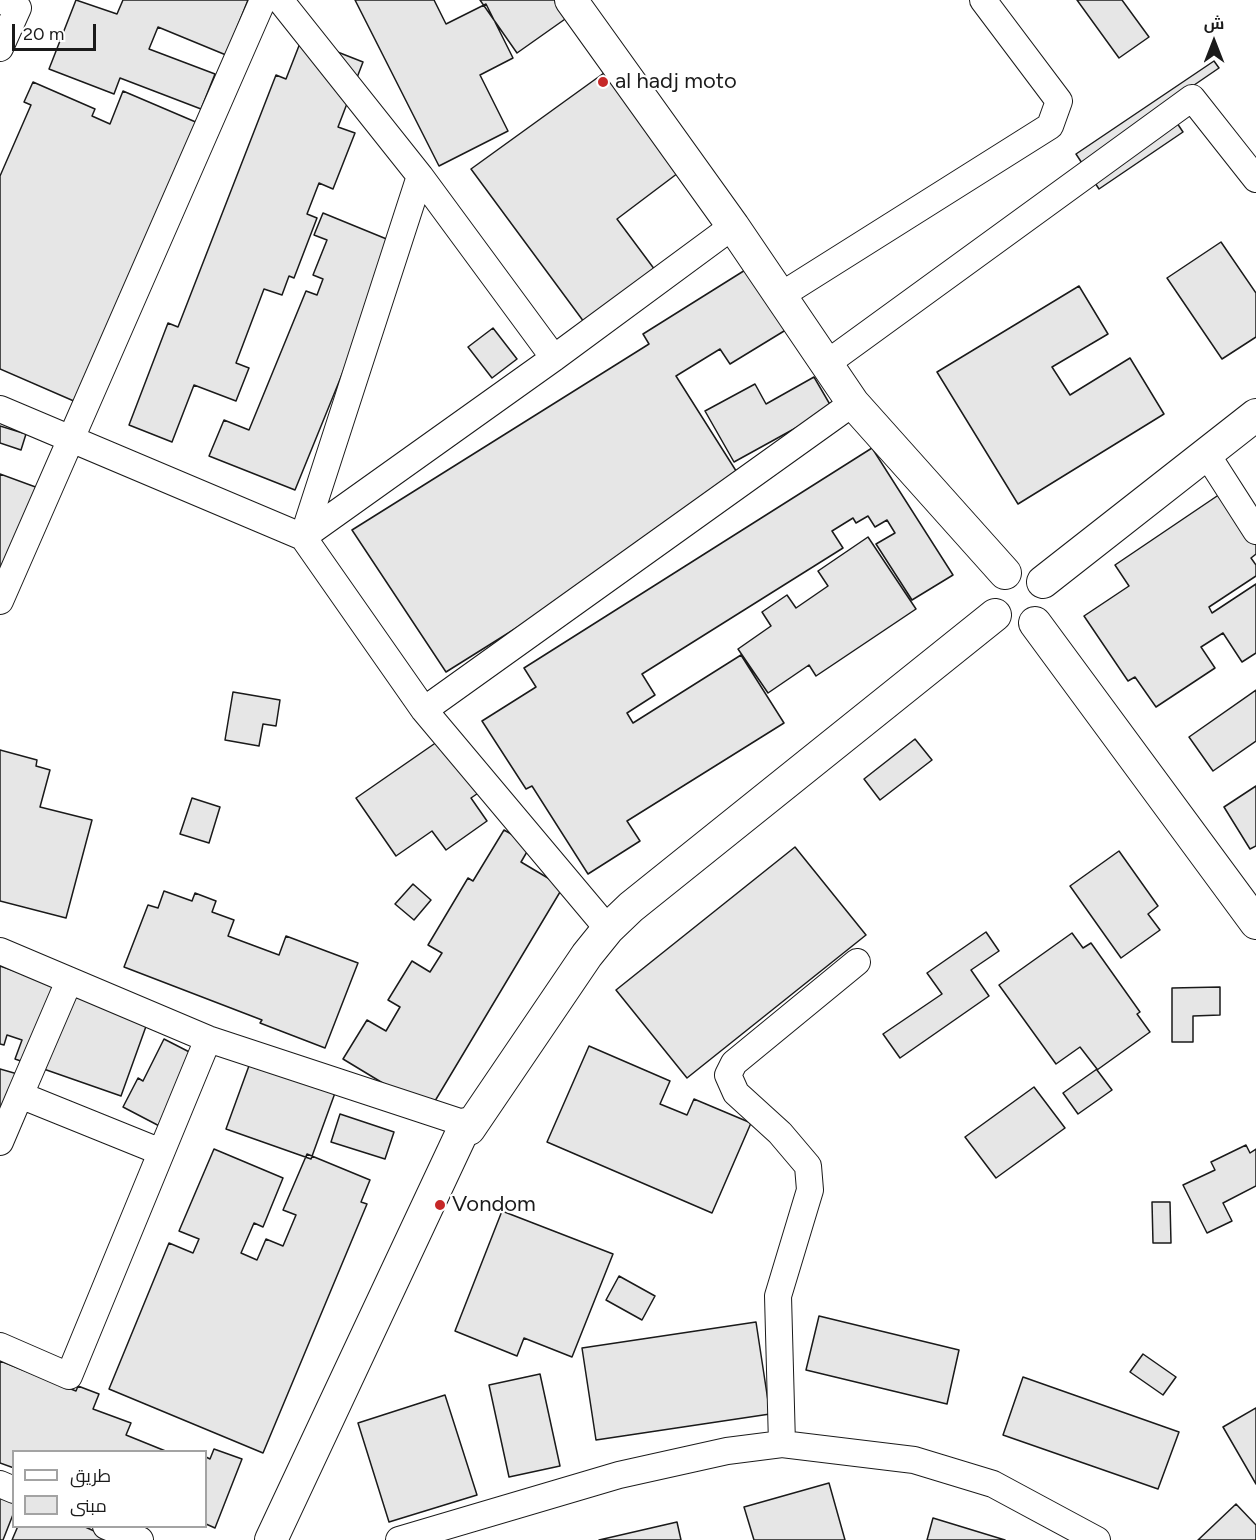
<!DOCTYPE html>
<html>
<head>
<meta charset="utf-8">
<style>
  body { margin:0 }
  #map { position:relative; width:1256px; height:1540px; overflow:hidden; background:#fff; font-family:Figtree,Cairo,sans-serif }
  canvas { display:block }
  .legend { position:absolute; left:12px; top:1450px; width:195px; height:78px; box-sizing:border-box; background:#fff; border:2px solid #a3a3a3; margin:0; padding:8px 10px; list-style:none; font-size:18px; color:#1a1a1a }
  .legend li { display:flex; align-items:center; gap:12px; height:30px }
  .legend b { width:30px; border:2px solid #a3a3a3 }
  .north { position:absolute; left:1184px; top:12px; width:60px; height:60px; -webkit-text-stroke:4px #fff; paint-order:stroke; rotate:0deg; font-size:16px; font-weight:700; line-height:24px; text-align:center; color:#1a1a1a }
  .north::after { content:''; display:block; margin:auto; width:21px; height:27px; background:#1a1a1a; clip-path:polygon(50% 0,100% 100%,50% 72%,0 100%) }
  .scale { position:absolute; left:12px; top:24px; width:84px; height:27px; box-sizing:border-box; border:3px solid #1a1a1a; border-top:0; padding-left:8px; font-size:18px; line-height:21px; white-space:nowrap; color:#1a1a1a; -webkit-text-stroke:4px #fff; paint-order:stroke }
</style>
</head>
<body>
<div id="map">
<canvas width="1256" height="1540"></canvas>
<ul class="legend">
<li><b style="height:8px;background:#fff"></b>طريق</li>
<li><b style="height:16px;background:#e6e6e6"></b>مبنى</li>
</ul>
<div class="north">ش</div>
<div class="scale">20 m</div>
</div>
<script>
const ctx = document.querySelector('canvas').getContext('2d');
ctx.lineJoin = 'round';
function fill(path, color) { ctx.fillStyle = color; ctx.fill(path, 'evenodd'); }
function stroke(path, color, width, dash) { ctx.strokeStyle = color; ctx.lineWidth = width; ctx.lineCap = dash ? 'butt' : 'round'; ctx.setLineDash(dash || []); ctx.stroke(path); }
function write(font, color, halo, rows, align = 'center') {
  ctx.font = font + ' Figtree,sans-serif'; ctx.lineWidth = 4.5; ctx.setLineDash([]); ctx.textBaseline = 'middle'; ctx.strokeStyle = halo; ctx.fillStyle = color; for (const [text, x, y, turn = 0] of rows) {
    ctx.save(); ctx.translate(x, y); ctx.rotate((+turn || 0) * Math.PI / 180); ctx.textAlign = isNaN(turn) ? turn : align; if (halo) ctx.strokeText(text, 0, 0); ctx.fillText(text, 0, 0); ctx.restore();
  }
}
const building = new Path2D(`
  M76,0l41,14 6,-14h125l-22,55 -68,-28 -9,22 66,25 -14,35 -81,-31 -6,16 -65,-25z
  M355,0h79l12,24 40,-20 27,54 -33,17 28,56 -69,35z
  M480,0h76l12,17 -51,36z
  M1077,0h45l27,37 -30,21z
  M302,38l61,24 -25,65 17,6 -22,56 -14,-6 -12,31 10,4 -23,60 -5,-2 -7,19 -18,-6 -28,74 13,5 -13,33 -42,-16 -22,57 -43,-17 39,-102 10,4 98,-252 10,4z
  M1214,61l5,7 -54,37 18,27 -84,57 -23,-35z
  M615,65l67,105 -65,49 38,51 -71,52 -113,-153z
  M33,82l62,27 -3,7 18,8 13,-33 75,32 -115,282 -83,-36v-193l31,-71 -7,-3z
  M323,213l66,27 -9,41 -85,209 -86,-34 15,-36 25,10 57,-139 11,4 6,-16 -10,-4 14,-35 -13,-5z
  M1221,242l35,51v44l-34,22 -55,-81z
  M750,267l39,61 -59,36 -10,-15 -44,27 69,109 -299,187 -94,-142 297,-186 -6,-10z
  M1079,286l29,48 -56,33 18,28 60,-37 34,56 -146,90 -81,-132z
  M493,328l24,31 -25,19 -24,-31z
  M814,377l18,31 -98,54 -29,-51 50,-27 11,20z
  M0,426l26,8 -5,16 -21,-7z
  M872,448l81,127 -41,25 -36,-56 19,-11 -8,-13 -12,7 -7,-11 -12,7 -3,-5 -21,13 11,17 -201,126 13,21 -28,18 6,10 108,-68 43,68 -157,98 13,20 -52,33 -56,-88 -6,3 -44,-68 54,-34 -12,-19z
  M0,474l41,15 -41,109z
  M1223,492l33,48v14l-5,4 5,7v11l-47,31 3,6 44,-29v69l-14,9 -19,-29 -22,14 14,21 -59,39 -21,-30 -7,4 -44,-65 45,-30 -14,-21z
  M868,537l48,72 -100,67 -7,-11 -41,28 -30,-44 33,-23 -9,-14 25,-17 9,13 32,-22 -10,-15z
  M1256,690v51l-43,30 -24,-34z
  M233,692l47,8 -4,26 -13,-2 -4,22 -34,-6z
  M447,735l37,54 -13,9 16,23 -41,29 -14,-19 -36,25 -40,-58z
  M915,739l17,21 -52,40 -16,-21z
  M0,750l37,10 -1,6 14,4 -10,37 52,13 -26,98 -66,-17z
  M1256,786v60l-6,3 -26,-42z
  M192,798l28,9 -11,36 -29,-9z
  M504,830l27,15 -10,17 42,25 -134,224 -86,-52 24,-39 19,11 14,-24 -12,-7 24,-39 18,11 12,-19 -14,-8 40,-67 5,3z
  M795,847l71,88 -179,143 -71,-88z
  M1119,851l39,55 -10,8 12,16 -39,28 -51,-72z
  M413,884l18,16 -17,20 -19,-16z
  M164,891l28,10 3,-8 21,8 -4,11 22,8 -6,16 51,19 7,-19 72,27 -33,85 -65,-25 2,-3 -138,-53 24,-62 10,3z
  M986,932l13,19 -28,19 18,26 -89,62 -17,-24 59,-40 -15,-21z
  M1072,933l11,15 8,-5 49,69 -3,2 13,18 -53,38 15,20 -34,24 -15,-21 34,-24 -17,-22 -24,17 -57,-79z
  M0,966l149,52 -28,78 -106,-37 7,-19 -15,-5 -3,10 -4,-1z
  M1220,987v28l-27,1v26h-21v-54z
  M164,1039l39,20 -36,71 -44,-23 15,-29 5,3z
  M589,1046l81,35 -10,23 27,11 7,-16 57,24 -39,90 -165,-71z
  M250,1063l85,30 -24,66 -85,-30z
  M0,1069l21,6 -21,64z
  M1034,1087l31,41 -69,50 -31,-41z
  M340,1114l54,18 -9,27 -54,-17z
  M1246,1145l4,8 6,-4v37l-33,17 9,18 -25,12 -24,-48 32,-15 -4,-8z
  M214,1149l69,29 -20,49 -9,-4 -13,30 16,7 9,-21 17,7 13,-31 -13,-5 24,-56 63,26 -9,22 6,2 -104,249 -154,-64 60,-146 24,10 6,-14 -20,-8z
  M1152,1202h18l1,41h-18z
  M502,1211l111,43 -41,103 -48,-19 -7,18 -62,-25z
  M619,1276l36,20 -13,24 -36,-20z
  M819,1316l140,34 -12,54 -141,-34z
  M756,1322l14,92 -174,26 -14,-92z
  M1143,1354l33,23 -13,18 -33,-23z
  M0,1361l76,30 2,-5 21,8 -6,15 38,14 -5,12 42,17h-154v16l-14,-5z
  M540,1374l20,92 -51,11 -20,-92z
  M1023,1377l156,55 -21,57 -155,-54z
  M445,1395l32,100 -88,27 -31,-99z
  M1256,1408v76l-33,-57z
  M214,1449l28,10 -27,69 -9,-4v-67l4,2z
  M829,1483l16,57h-91l-10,-33z
  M0,1493l14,5v14l-11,28h-3z
  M1236,1504l20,21v15h-58z
  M933,1518l72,22h-78z
  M677,1522l4,18h-82z
  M18,1526h65l31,14h-102z`);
const minor = new Path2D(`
  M280,0l140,176 134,182
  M0,48l18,-40 -17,-8
  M780,296l270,-170 9,-25 -76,-101
  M826,364l366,-266 64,81
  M0,409l303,128 117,-361
  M1206,453l50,78
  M0,601l263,-601
  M424,710l429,-307
  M608,929l-184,-219 -121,-173 251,-179 179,-132
  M0,951l208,88 258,85
  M69,981l-49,114 141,57
  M0,1142l20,-47
  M0,1346l69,30 139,-337
  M782,1444l-4,-148 32,-106 -2,-24 -28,-33 -44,-40 -8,-18 6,-12 123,-101
  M0,1484l14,6
  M106,1526l34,14
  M399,1540l220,-65 108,-24 55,-7 132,16 79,24 104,56`);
const tertiary = new Path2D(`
  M571,0l162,226 120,177 152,170
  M1043,582l213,-167
  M1035,623l221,300
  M271,1540l195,-416 3,5 118,-174 21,-26 23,-22 364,-292`);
const markers = [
  [603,82,6,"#c62828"],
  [440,1205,6,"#c62828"]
];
const poiNames = [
  ["al hadj moto",615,82],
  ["Vondom",452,1205]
];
fill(building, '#e6e6e6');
stroke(building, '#1a1a1a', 1.5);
stroke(minor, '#1a1a1a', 28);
stroke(tertiary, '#1a1a1a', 34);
stroke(minor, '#fff', 26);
stroke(tertiary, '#fff', 32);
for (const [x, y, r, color] of markers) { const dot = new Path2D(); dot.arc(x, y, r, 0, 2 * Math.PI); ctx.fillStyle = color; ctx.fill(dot); stroke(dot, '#fff', 2); }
write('22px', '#1a1a1a', '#fff', poiNames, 'left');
</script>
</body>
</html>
